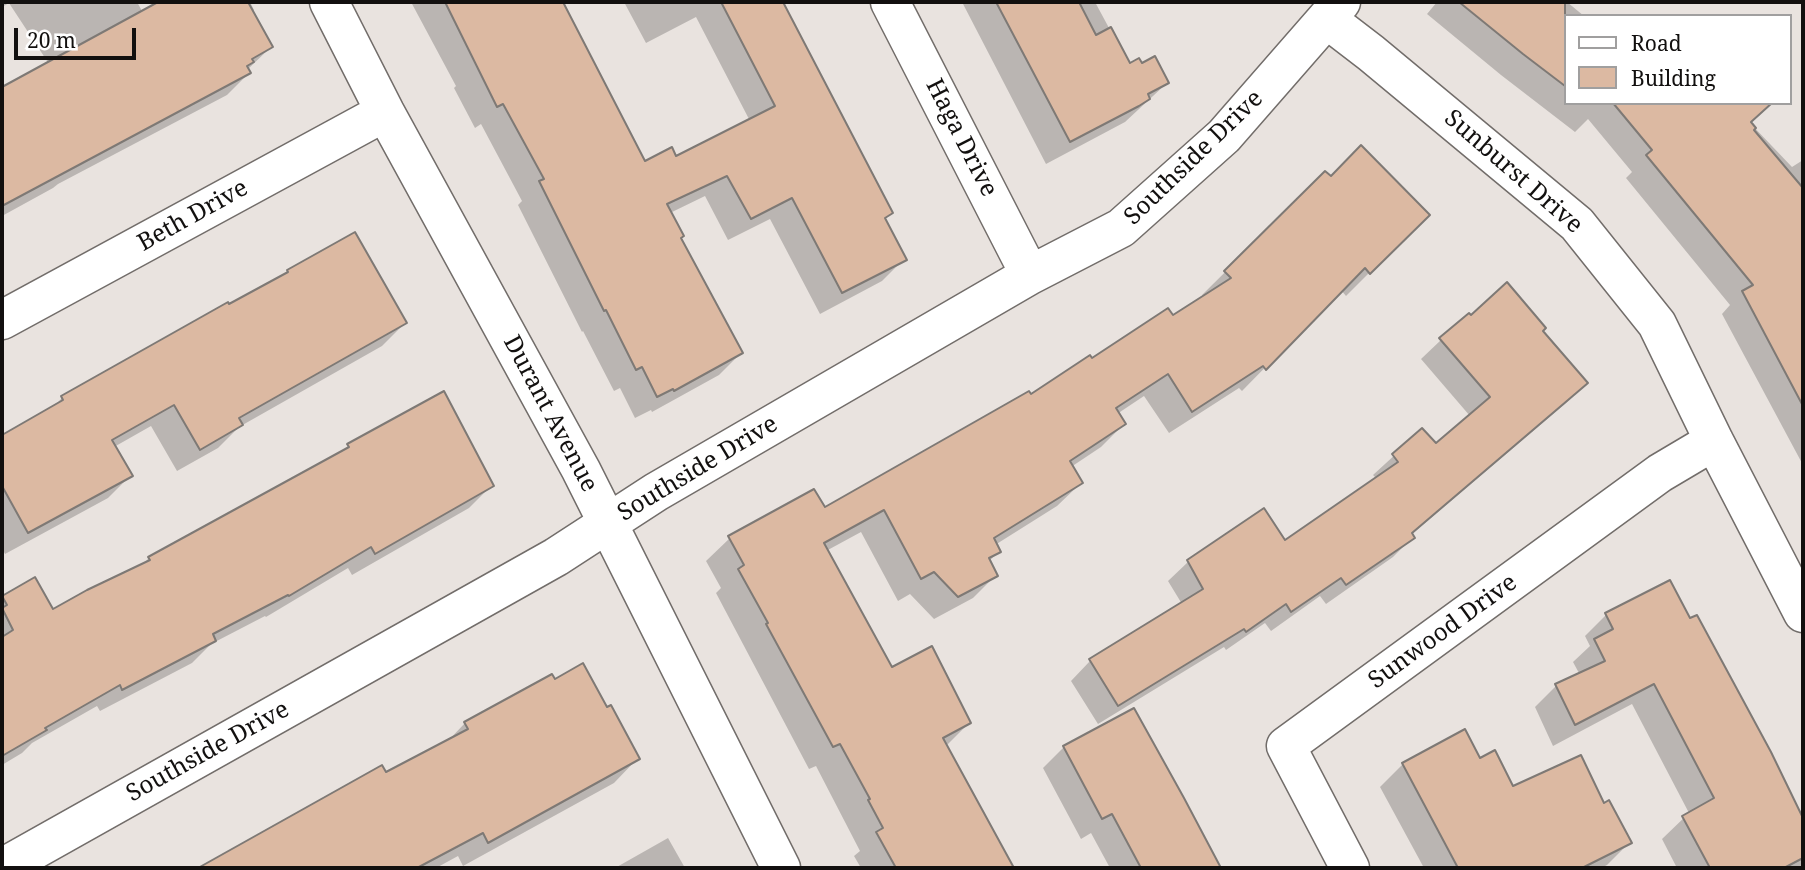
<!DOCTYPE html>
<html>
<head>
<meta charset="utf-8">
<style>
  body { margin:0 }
  #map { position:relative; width:1805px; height:870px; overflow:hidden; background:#e9e3df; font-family:"Noto Serif",serif }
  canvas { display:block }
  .frame { position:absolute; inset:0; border:4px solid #12100f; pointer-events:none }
  .legend { position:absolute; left:1564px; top:14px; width:228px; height:91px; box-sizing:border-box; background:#fff; border:2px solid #a09f9f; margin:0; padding:9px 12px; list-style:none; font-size:21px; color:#12100f }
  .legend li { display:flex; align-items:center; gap:14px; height:35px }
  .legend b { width:35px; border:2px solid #a09f9f }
  .scale { position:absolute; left:14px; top:28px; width:122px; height:32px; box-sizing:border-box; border:4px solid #12100f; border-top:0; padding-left:9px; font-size:21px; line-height:24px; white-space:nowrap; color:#12100f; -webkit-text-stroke:5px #fff; paint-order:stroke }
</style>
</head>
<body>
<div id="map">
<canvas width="1805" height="870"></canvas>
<div class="frame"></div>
<ul class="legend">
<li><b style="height:9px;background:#fff"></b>Road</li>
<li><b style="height:19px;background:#dcb9a2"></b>Building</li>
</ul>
<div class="scale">20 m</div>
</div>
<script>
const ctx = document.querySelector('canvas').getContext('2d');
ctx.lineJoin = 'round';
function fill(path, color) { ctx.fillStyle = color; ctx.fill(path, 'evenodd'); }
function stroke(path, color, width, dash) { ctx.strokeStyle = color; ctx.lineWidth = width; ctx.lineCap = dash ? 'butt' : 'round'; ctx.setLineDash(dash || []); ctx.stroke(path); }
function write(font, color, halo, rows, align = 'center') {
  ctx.font = font + ' "Noto Serif",serif'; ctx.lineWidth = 6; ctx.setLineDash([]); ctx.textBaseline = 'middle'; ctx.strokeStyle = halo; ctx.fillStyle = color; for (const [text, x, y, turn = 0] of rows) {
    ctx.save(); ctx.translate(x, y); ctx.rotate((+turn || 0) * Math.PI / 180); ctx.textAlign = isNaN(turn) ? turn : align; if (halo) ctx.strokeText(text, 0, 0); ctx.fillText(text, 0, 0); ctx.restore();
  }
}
const shadow = new Path2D(`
  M2,2h135l5,9 18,-9h90l4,8 -2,3 19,34 -24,23 2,3 -22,22 -169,89 -5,4 -51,28v-127l47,-25 -40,-61 -7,4z
  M411,2h136l26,47 71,114 31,-5 75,-37 -54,-104 -50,26 -22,-41h157l110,211 -7,7 20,39 -22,22 -62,33 -50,-95 -42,21 -23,-44 -35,17 9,26 62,114 -22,22 -67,37 -1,-2 -16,8 -15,-30 -6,3 -31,-60 -1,1 -64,-127 4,-4 -41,-77 -6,4 -21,-40 2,-2z
  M962,2h133l34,63 38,18 -42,39 -79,42z
  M1437,2h130l17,14h-19v87h189l-5,19 43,45 11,-7v305l-81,-151 8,-9 -104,-127 6,-6 -44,-53 -13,13 -74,-57 -74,-61z
  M1325,173l6,5 96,37 -81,81 -5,-6 -99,101 -3,-3 -70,45 -25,-37 -27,18 7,10 -23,23 -30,20 10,16 -24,23 -62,39 4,7 -10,9 7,14 -23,23 -39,21 -24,-25 -12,7 -37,-69 -35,19 65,119 78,53 -23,23 64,122h-149l-7,-12 6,-5 -44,-85 -7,3 -93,-176 5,-5 -15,-27 24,-23 94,-28 349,-192 31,-21 -2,-2z
  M288,272l117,51 -23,23 -143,81 -21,21 -41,23 -26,-45 -37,21 16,29 -22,22 -103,56 -3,-6v-111l50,-29 10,-10 220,-121z
  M1541,330l45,53 -20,20 -155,132 2,2 -20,20 -67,47 -6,-8 -49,35 -6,-8 -39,27 -2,-3 -126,77 -27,-43 19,-20 92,-57 -14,-23 20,-19 97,-20 92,-63 -4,-4 49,-45 14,16 34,-30 -49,-57 20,-19z
  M348,446l144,39 -23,23 -117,67 -4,-7 -82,49 -1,-1 -54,28 -19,19 -92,48 -3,-5 -65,37 -10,10 -20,12v-166l32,-19 19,32 87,-45 9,-9 192,-105z
  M1606,615l83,5 42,61 72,140v47h-126l-15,-29 27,-26 -57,-109 -79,42 -18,-39 21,-21 24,-11 -7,-13 17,-16 -5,-10z
  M1133,711l86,157h-109l-19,-35 -10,6 -38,-71 21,-21z
  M465,723l173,35 -24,25 -151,83 -5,-10 -22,12h-236l48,-27 198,-98z
  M1464,732l15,28 34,28 90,17 27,37 -23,23 -6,3h-177l-44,-81 23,-23z
  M668,838l17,30h-70z`);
const building = new Path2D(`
  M158,2h90l25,45 -21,12 2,3 -7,4 4,7 -249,133v-119z
  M445,2h118l82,159 27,-14 4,9 99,-50 -54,-104h62l110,211 -8,5 22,42 -65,33 -50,-95 -41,21 -24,-43 -60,28 17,32 -3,2 62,115 -69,38 -1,-2 -16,8 -15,-30 -6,3 -30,-60 -2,1 -65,-130 5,-2 -41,-75 -6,3z
  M996,2h83l17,33 15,-8 19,36 9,-5 3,5 13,-7 14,27 -21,11 2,5 -11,7 -69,36z
  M1459,2h106v84l-42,-32z
  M1613,103h159l-21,19 5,6 -2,2 49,58v218l-61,-115 11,-6 -107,-130 6,-5z
  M1361,145l69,70 -60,59 -5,-6 -99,102 -3,-4 -71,46 -24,-38 -52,34 10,16 -56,37 13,22 -89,55 7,14 -12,6 9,18 -40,21 -24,-25 -13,7 -37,-69 -60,33 68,124 40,-21 39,77 -28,15 71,130h-118l-20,-36 7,-4 -15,-28 2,-1 -30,-55 -7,3 -67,-123 2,-1 -30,-54 6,-4 -16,-29 86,-47 11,18 204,-116 2,3 59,-39 2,3 76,-50 5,7 58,-37 -7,-7 101,-100 6,5z
  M355,232l52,91 -168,95 4,7 -43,25 -26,-45 -62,35 21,36 -105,57 -26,-47v-51l61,-35 -2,-4 167,-94 1,2 59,-32 -1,-2z
  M1507,282l39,46 -3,3 45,52 -176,150 3,5 -69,47 -5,-7 -50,34 -5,-8 -40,28 -2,-3 -126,77 -29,-47 114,-70 -16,-29 77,-52 21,32 113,-78 -6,-8 30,-26 14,15 54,-46 -51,-59 30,-25 2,2z
  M444,391l50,95 -119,68 -4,-7 -82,49 -1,-1 -75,39 3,7 -94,49 -2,-5 -75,43 2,2 -45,26v-119l11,-7 -11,-22 5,-3 -5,-9 33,-19 18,32 34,-19 63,-30 -2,-3 201,-110 -2,-3z
  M1670,580l20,38 7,-3 74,137 32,66v40l-19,10h-74l-28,-52 32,-18 -60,-114 -79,41 -20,-41 50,-23 -11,-22 19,-10 -8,-16z
  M583,663l24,44 4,-2 29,54 -152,84 -5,-10 -66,35h-219l184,-103 4,7 82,-43 -4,-7 88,-48 3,5z
  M1134,708l50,90 37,70h-80l-29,-54 -10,5 -39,-73z
  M1465,729l15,29 15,-8 18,36 68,-31 23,48 5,-3 23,43 -50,25h-124l-56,-105z`);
const minor = new Path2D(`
  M329,2l56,110 196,358 200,398
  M890,2l140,273
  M1328,20l43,33 206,171 80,100 57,117 89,172
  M2,320l383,-208
  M2,868l554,-311 100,-65 374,-217 91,-47 103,-92 117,-134
  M1350,868l-64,-122 374,-273 54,-32`);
const streetNames = [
  ["Haga Drive",961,138,63],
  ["Southside Drive",1194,158,-44],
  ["Sunburst Drive",1513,172,41],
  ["Beth Drive",193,216,-29],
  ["Durant Avenue",550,414,62],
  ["Southside Drive",698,469,-31],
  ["Sunwood Drive",1443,632,-36],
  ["Southside Drive",208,752,-29]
];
fill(shadow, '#0003');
fill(building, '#dcb9a2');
stroke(building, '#7e7975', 2);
stroke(minor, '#726d6a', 41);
stroke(minor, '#fff', 38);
write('24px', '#12100f', '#fff', streetNames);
</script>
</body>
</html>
